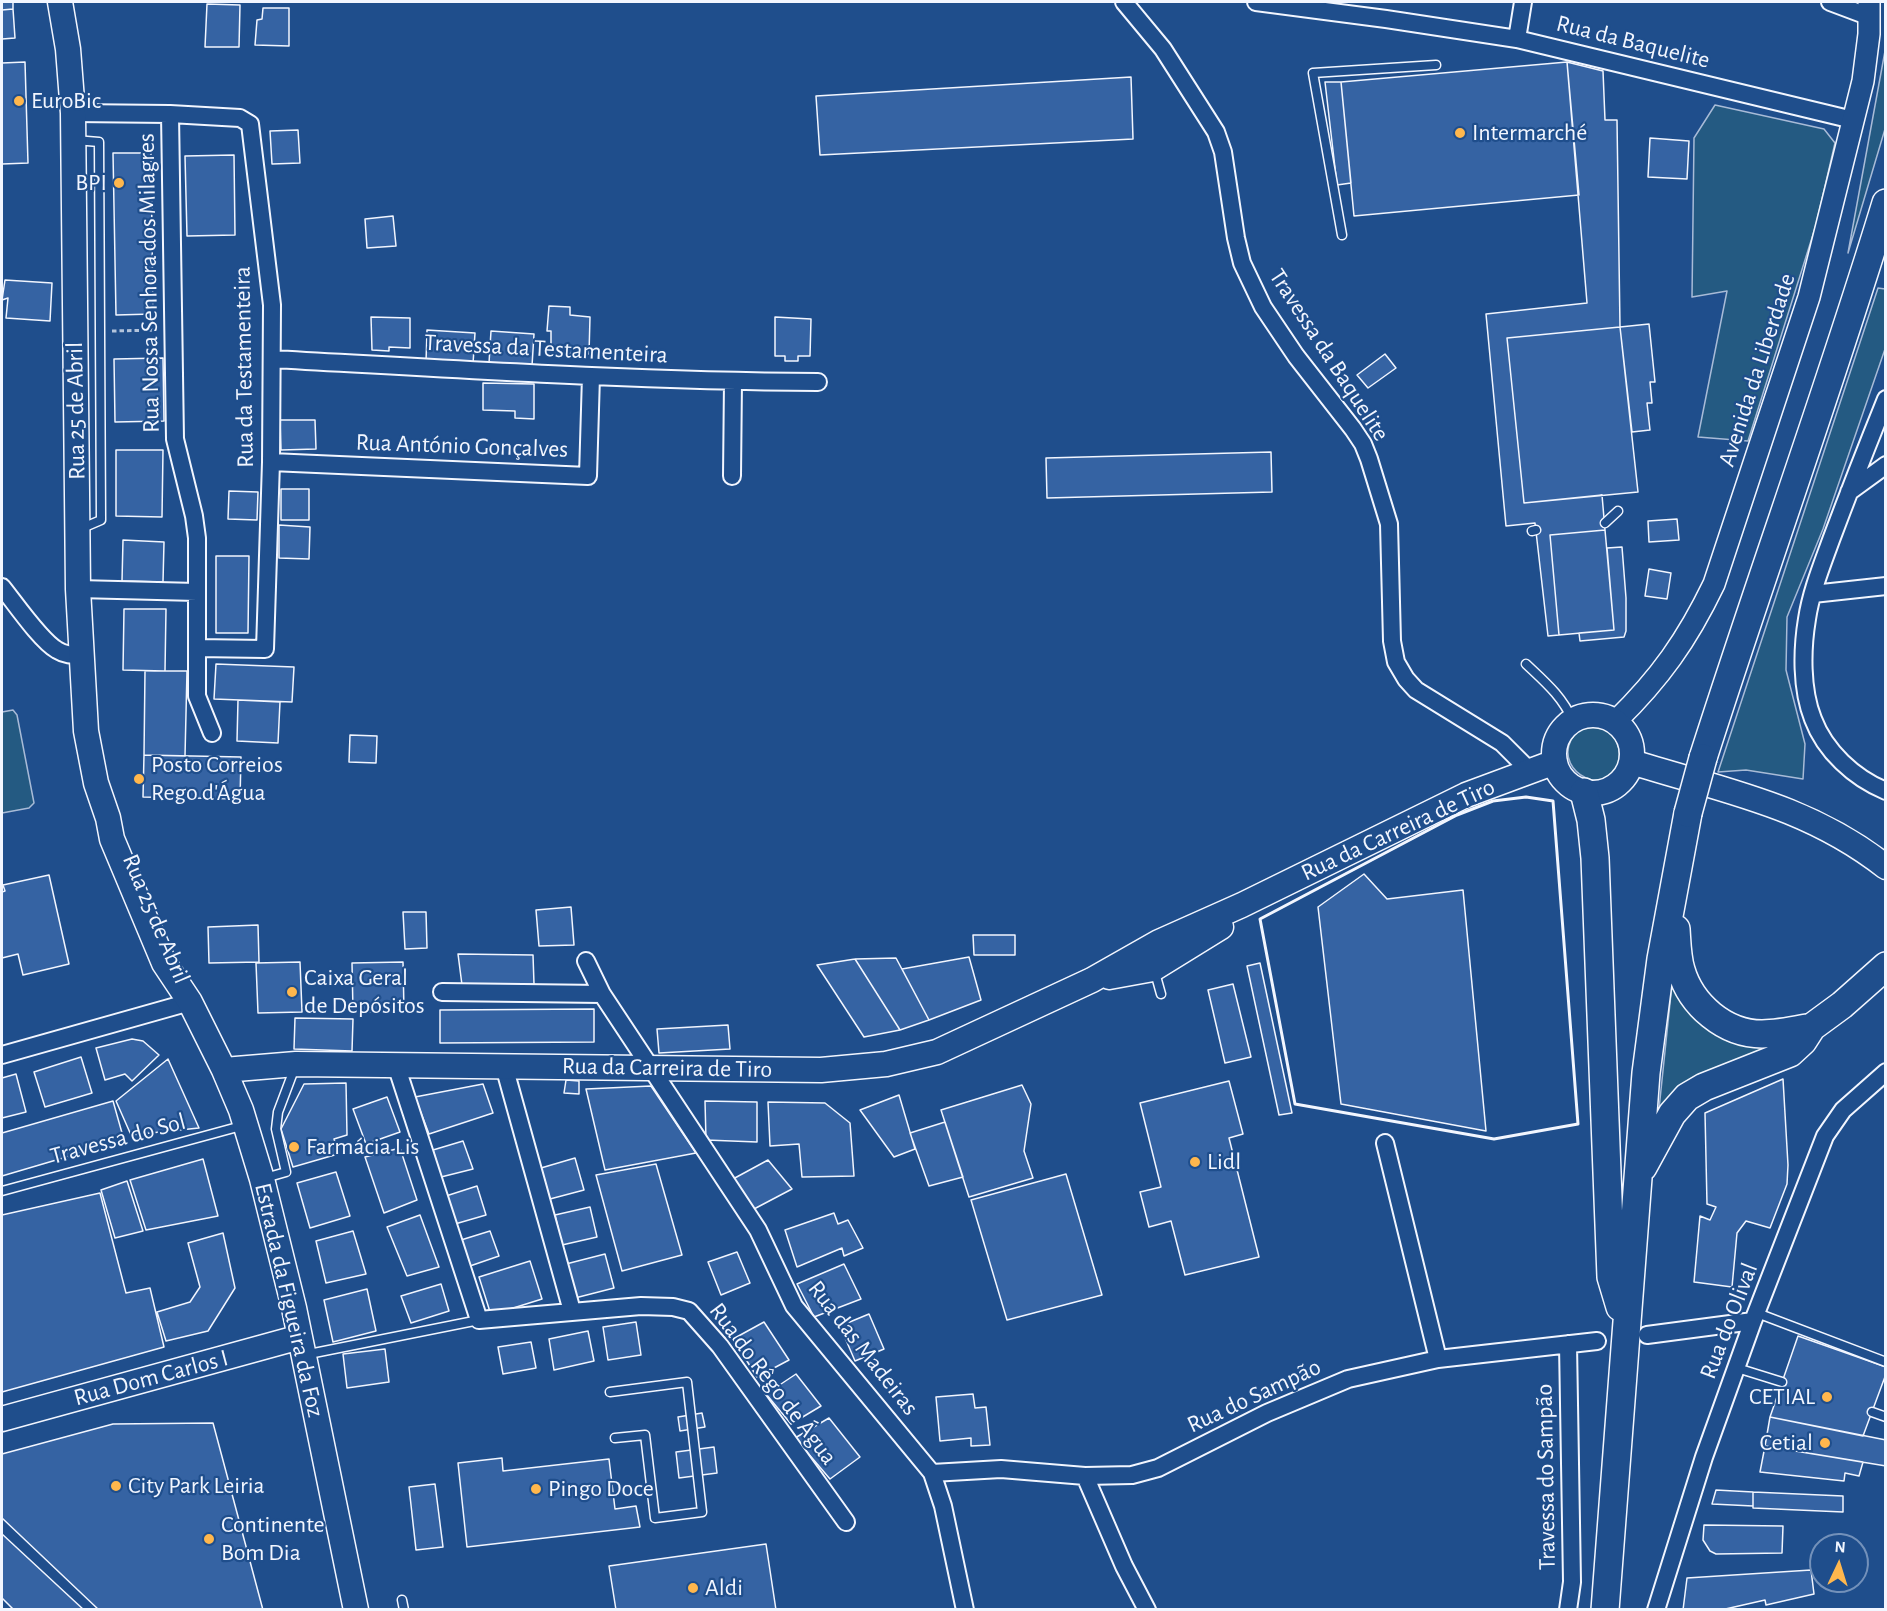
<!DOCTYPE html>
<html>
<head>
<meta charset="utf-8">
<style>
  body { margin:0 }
  #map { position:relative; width:1887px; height:1611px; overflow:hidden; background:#1f4e8c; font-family:"Alegreya Sans",sans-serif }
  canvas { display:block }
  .frame { position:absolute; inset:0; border:3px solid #f2f6ff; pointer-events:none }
  .north { position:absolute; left:1809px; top:1533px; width:60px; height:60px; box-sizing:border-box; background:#1f4e8c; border:2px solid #7391ba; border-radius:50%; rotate:4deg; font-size:16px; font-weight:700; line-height:24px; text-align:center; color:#f2f6ff }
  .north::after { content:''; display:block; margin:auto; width:21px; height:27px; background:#ffb74d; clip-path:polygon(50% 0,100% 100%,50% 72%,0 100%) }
</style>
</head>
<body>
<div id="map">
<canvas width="1887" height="1611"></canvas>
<div class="frame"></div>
<div class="north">N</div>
</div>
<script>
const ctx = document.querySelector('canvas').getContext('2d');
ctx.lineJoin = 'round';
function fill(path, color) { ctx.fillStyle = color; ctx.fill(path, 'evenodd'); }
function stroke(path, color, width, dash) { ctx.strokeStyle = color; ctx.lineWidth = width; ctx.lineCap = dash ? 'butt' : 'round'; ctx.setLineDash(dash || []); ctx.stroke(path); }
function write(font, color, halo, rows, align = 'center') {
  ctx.font = font + ' "Alegreya Sans",sans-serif'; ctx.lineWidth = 4.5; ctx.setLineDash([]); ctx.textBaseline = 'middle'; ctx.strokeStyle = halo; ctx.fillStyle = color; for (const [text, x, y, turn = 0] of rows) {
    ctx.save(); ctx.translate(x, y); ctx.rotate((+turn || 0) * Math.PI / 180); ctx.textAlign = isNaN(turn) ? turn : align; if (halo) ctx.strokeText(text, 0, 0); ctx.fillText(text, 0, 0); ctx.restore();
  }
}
const green = new Path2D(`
  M1885,51v78l-37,124z
  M1715,105l109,24 11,14 -19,82 -68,216 -50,-4 29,-146 -35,6 2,-159z
  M1878,288l7,1v60l-62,180 -36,88 -1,53 19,74 -2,35 -57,-9 -28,2z
  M13,710l4,5 17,88 -5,5 -27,5v-101z
  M1592,723c18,3 30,19 27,38 -7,39 -65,13 -48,-21 5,-9 11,-14 21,-17z
  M1672,984l105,60 -98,43 -20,22z`);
const building = new Path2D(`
  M2,2h11v7l-11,1z
  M207,4l33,1 -1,42h-34z
  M263,8h26v38l-34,-1 2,-25 5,-1z
  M13,9l2,29 -13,1v-29z
  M25,62l3,101 -26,1v-101z
  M1567,62l12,133 -225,21 -13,-134z
  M1567,62l36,9 2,49h12l3,207 -113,11 17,165 78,-8 3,35 -55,5 9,100 -11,1 -13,-113 -29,3 -20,-212 101,-11z
  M1131,77l2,62 -313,16 -4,-59z
  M1325,82h16l10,101 -14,2z
  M298,130l2,33 -28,1 -2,-33z
  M1650,138l39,3 -2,38 -39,-2z
  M113,153h38l2,161 -37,1z
  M234,155l1,80 -48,1 -2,-80z
  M393,216l3,30 -29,2 -2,-29z
  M5,280l47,3 -2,38 -44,-3 2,-20 -6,2z
  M549,306l21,1v8l20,2 -1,37 -38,-1v-22h-4z
  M371,317l39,1v30l-21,-1v4l-17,-1z
  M775,317l36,2 -1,37h-12v5h-13v-5h-10z
  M1649,324l6,58h-5l2,21h-5l3,27 -18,2 -12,-105z
  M1620,327l18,165 -114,11 -17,-165z
  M427,330l48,3 -2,31 -47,-2z
  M491,331l43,3 -2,32 -43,-3z
  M1385,354l11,14 -28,20 -11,-13z
  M163,358l1,63 -49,1 -1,-63z
  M483,383l51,1v35l-19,-1v-7l-32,-1z
  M280,420h35l1,29 -35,1z
  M116,450h47l-1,67 -46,-1z
  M1271,452l1,40 -225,6 -1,-40z
  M281,489h28v31h-28z
  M229,491l29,1 -1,28 -29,-1z
  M1677,519l2,21 -30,2 -1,-21z
  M279,525l31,2 -1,32 -30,-1z
  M1605,530l9,100 -55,5 -9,-100z
  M123,540l41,2 -1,40 -41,-1z
  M1622,547l4,51v33l-2,6 -44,4 -1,-8 35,-3 -7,-82z
  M216,556h33l-1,77h-32z
  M1649,569l22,4 -4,26 -22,-3z
  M124,609h42l-1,62 -42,-1z
  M216,664l78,3 -2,35 -78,-3z
  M145,671h42l-2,85 -41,-1z
  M238,700l42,2 -2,41 -41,-2z
  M350,735l27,1 -1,27 -27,-1z
  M144,755l97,2 -1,42 -97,-2z
  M1364,874l23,25 76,-9 23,241 -145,-27 -23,-197z
  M49,875l20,89 -46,11 -5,-21 -16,4v-66l3,-1 -2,-6z
  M571,907l3,38 -35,1 -3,-36z
  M403,912h23l1,36 -22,1z
  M258,925l1,37 -50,1 -1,-36z
  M973,935h42v20h-41z
  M458,954l75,1 1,29 -72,1z
  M969,957l12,43 -52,20 -27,-51z
  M896,958l33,62 -29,10 -45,-71z
  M855,959l45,71 -36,7 -47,-72z
  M300,962l2,50 -44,1 -2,-50z
  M403,962l1,49 -51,1 -1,-49z
  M1260,963l32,150 -13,2 -32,-149z
  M1233,984l18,73 -26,6 -17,-73z
  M594,1009v33l-154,1v-33z
  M295,1018l58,1 -1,32 -58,-2z
  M728,1025l2,24 -71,4 -2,-24z
  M132,1039l11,2 16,14 -27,26 -7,-7 -20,6 -9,-32z
  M81,1057l11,36 -47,14 -11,-35z
  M168,1059l31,69 -68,7 -15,-34z
  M16,1074l10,38 -24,6v-40z
  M1783,1079l5,86 -1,19 -17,44 -24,-7 -9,12 -5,54 -38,-5 6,-66 10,4 6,-13 -9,-3 -2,-91z
  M566,1080l13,1v13l-15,-1z
  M1229,1081l14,53 -14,4 30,119 -74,18 -14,-54 -22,6 -9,-35 21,-5 -21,-84z
  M346,1083l1,52 -13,4 4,15 -45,13 -12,-38 23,-45z
  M483,1084l10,29 -64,21 -14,-37z
  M1022,1085l9,19 -7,47 9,27 -64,19 -28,-87z
  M651,1086l45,67 -91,17 -19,-81z
  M899,1095l16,54 -21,8 -34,-47z
  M387,1097l13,35 -34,12 -13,-35z
  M113,1101l11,39 -122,36v-43z
  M705,1101l52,1v40l-51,-2z
  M768,1102l57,1 25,20 4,53 -52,1 -3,-33 -29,2z
  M945,1122l18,55 -34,9 -19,-53z
  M463,1141l10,28 -32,8 -8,-27z
  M400,1148l17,52 -33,13 -19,-56z
  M575,1158l9,32 -34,9 -9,-31z
  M203,1159l15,57 -72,14 -16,-50z
  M768,1160l24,29 -38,20 -21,-30z
  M656,1164l26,91 -60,16 -26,-96z
  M336,1172l14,44 -40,12 -13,-45z
  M1066,1174l36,121 -95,25 -36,-120z
  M127,1181l16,50 -28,7 -14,-48z
  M477,1186l9,29 -31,9 -9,-28z
  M100,1193l26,100 24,-5 14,59 -162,45v-177z
  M590,1207l7,30 -35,8 -7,-30z
  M834,1213l4,11 10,-4 15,28 -19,8 -2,-8 -45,19 -12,-37z
  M420,1215l19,52 -32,9 -20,-49z
  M353,1231l13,43 -40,9 -10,-42z
  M490,1231l9,25 -29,10 -9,-26z
  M223,1233l12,55 -27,43 -42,10 -9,-29 33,-10 10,-15 -12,-44z
  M737,1252l13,31 -29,12 -13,-33z
  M605,1254l9,34 -39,10 -9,-34z
  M530,1261l12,38 -51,16 -12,-38z
  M844,1264l17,35 -47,18 -17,-33z
  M441,1284l8,27 -38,12 -10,-27z
  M367,1289l9,42 -43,11 -9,-42z
  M869,1314l15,35 -29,12 -15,-35z
  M636,1322l5,33 -33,5 -5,-33z
  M764,1322l25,38 -32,17 -24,-38z
  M588,1331l6,30 -40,9 -5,-31z
  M1798,1336l88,31v7l-23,62 -93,-19z
  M531,1342l5,26 -33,6 -5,-27z
  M385,1349l4,33 -42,6 -4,-34z
  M796,1374l25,32 -30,18 -25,-30z
  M973,1394l2,14 11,-1 4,38 -19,1v-8l-31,3 -4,-44z
  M702,1413l3,14 -25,4 -2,-14z
  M1770,1417l116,23v26l-121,-20z
  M829,1418l31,39 -30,22 -35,-41z
  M213,1423l50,187h-164l-97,-92v-64l111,-30z
  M1765,1446l98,16 -4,14 -14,-3 -1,8 -84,-9z
  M714,1447l3,26 -38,5 -3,-26z
  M502,1458l1,13 106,-12 6,50 21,-3 4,21 -173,20 -9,-84z
  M435,1484l8,63 -27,3 -7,-63z
  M1716,1490l37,2v14l-41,-2z
  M1753,1492l90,4v16l-90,-4z
  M1704,1525l79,1 -1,27 -66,1 -6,-3 -7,-11z
  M2,1534l82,76h-70l-12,-12z
  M766,1544l10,66h-160l-7,-44z
  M1811,1570l3,24 -48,11 -1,-5 -44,10h-38l4,-32z`);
const path = new Path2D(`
  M112,331l44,-1`);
const service = new Path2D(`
  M75,140l24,2 2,378 -21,9
  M1342,235l-29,-162 123,-8
  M1605,523l13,-12
  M1532,531l4,-1
  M1526,664c19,18 36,32 47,57
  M1154,969l7,25
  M265,1178l21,-6 -10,-43 2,-17 17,-45
  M2,1191l243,-66
  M1757,1313l129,49
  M304,1355l175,-35
  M1737,1368l45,14
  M610,1392l77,-10 15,130 -47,6 -10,-83 -30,3
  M1872,1412l14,5
  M402,1600l2,10`);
const minor = new Path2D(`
  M1124,2l39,47 53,83 7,20 13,86 6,25 21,44 33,49 57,73 10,15 6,15 20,65 3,117 4,21 10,17 10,11 86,53 28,28
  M1256,2l130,17 131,20 336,81
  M1830,2l40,15
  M1517,39l6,-37
  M73,113l97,1 70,4 10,6 22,181 -1,157 -6,187 -68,-1
  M170,114l5,325 19,77 3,22v158l15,37
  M272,359c181,10 363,22 546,23
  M1886,399c-19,47 -37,93 -55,141 -9,25 -20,52 -24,79 -5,30 -6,70 6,100 12,32 41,59 73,72
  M271,462l317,14 3,-100
  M732,476l1,-95
  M1849,492l37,-27
  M2,587c13,16 38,53 55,63 8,5 15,5 23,5
  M78,589l119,3
  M1813,594l73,-8
  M586,961l16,33
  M442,992l160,2 156,236 36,76 138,167 11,33 22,104
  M2,1055l188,-53
  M396,1065l83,255 162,-14 32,1 16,4 31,35 126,176
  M504,1066l68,245
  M1385,1143l53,216
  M1647,1335l106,-14
  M1568,1344l4,238 -4,28
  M932,1473l69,-4 84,7 47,-1 26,-7 109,-55 81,-34 90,-20 159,-18
  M1085,1476l39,90 23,44
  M1656,1610l48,-153 49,-136 72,-185 18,-26 43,-38`);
const tertiary = new Path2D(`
  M1616,721c44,-43 71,-81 98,-137l95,-287 54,-216 6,-47v-32`);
const secondary = new Path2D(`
  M60,2l8,47 5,64 5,476 8,142 10,52 12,35 4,21 52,124 26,39 34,68 17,40 21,69 32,129 62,302
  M1554 754a39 39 0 1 1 78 0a39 39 0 1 1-78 0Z
  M1632,762c92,29 175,43 254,105
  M1109,977l44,-8 68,-42
  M224,1070l72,-6 525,6 65,-6 51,-12 155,-72 67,-38 83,-37 224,-110 89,-33
  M2,1419l298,-82`);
const primary = new Path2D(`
  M1703,758c59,-185 126,-368 183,-555
  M1584,792l7,28 4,38 16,419 9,30
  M1676,929c1,14 1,28 5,41 10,35 44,64 81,64 17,0 34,-4 50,-7
  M1643,1167l29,-53 15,-17 17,-10 86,-34 13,-12 9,-14 30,-22 44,-39
  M1605,1610l41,-537 15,-114 27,-146`);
const primaryBridge = new Path2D(`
  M1688,813l15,-55`);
const wall = new Path2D(`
  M1526,797l27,4 25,323 -84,15 -199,-35 -35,-185 197,-104 36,-14z`);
const markers = [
  [19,101,6,"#ffb74d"],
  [1460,133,6,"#ffb74d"],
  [119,183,6,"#ffb74d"],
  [139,779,6,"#ffb74d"],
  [292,992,6,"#ffb74d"],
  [294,1147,6,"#ffb74d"],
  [1195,1162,6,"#ffb74d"],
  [1827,1397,6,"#ffb74d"],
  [1825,1443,6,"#ffb74d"],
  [116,1486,6,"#ffb74d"],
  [536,1489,6,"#ffb74d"],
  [209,1539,6,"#ffb74d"],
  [693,1588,6,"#ffb74d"]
];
const streetNames = [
  ["Rua da Baquelite",1633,42,14],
  ["Rua Nossa Senhora dos Milagres",149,283,-91],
  ["Travessa da Testamenteira",546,349,3],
  ["Travessa da Baquelite",1329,355,57],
  ["Rua da Testamenteira",244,367,-91],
  ["Avenida da Liberdade",1757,370,-72],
  ["Rua 25 de Abril",76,411,-91],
  ["Rua António Gonçalves",462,446,2],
  ["Rua da Carreira de Tiro",1398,830,-25],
  ["Rua 25 de Abril",156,919,67],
  ["Rua da Carreira de Tiro",667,1068,1],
  ["Travessa do Sol",118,1139,-15],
  ["Estrada da Figueira da Foz",289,1300,77],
  ["Rua do Olival",1729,1321,-69],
  ["Rua das Madeiras",863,1348,52],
  ["Rua Dom Carlos I",151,1378,-15],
  ["Rua do Rêgo de Água",773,1384,53],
  ["Rua do Sampão",1254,1396,-25],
  ["Travessa do Sampão",1546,1477,-91]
];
const poiNames = [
  ["EuroBic",31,101],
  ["Intermarché",1472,133],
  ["BPI",107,183,"right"],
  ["Posto Correios",151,765],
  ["Rego d'Água",151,793],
  ["Caixa Geral",304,978],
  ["de Depósitos",304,1006],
  ["Farmácia Lis",306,1147],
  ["Lidl",1207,1162],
  ["CETIAL",1815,1397,"right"],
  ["Cetial",1813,1443,"right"],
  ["City Park Leiria",128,1486],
  ["Pingo Doce",548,1489],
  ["Continente",221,1525],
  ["Bom Dia",221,1553],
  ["Aldi",705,1588]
];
fill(green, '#245a82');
stroke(green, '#a8bbd7', 1.5);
fill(building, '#3563a3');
stroke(building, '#f2f6ff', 1.5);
stroke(service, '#f2f6ff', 11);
stroke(minor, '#f2f6ff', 20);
stroke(tertiary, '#f2f6ff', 24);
stroke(secondary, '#f2f6ff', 27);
stroke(primary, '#f2f6ff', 30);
stroke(path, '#b3c4dc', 3, [4.5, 3]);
stroke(service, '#1f4e8c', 8);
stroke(minor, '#1f4e8c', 16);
stroke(tertiary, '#1f4e8c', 21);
stroke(secondary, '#1f4e8c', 24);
stroke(primary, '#1f4e8c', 27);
stroke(primaryBridge, '#f2f6ff', 30, []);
stroke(primaryBridge, '#1f4e8c', 27);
stroke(wall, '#f2f6ff', 3);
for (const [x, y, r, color] of markers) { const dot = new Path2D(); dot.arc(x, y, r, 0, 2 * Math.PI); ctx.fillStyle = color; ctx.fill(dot); stroke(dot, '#1f4e8c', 2); }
write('24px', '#f2f6ff', '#1f4e8c', streetNames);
write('24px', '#f2f6ff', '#1f4e8c', poiNames, 'left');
</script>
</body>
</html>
